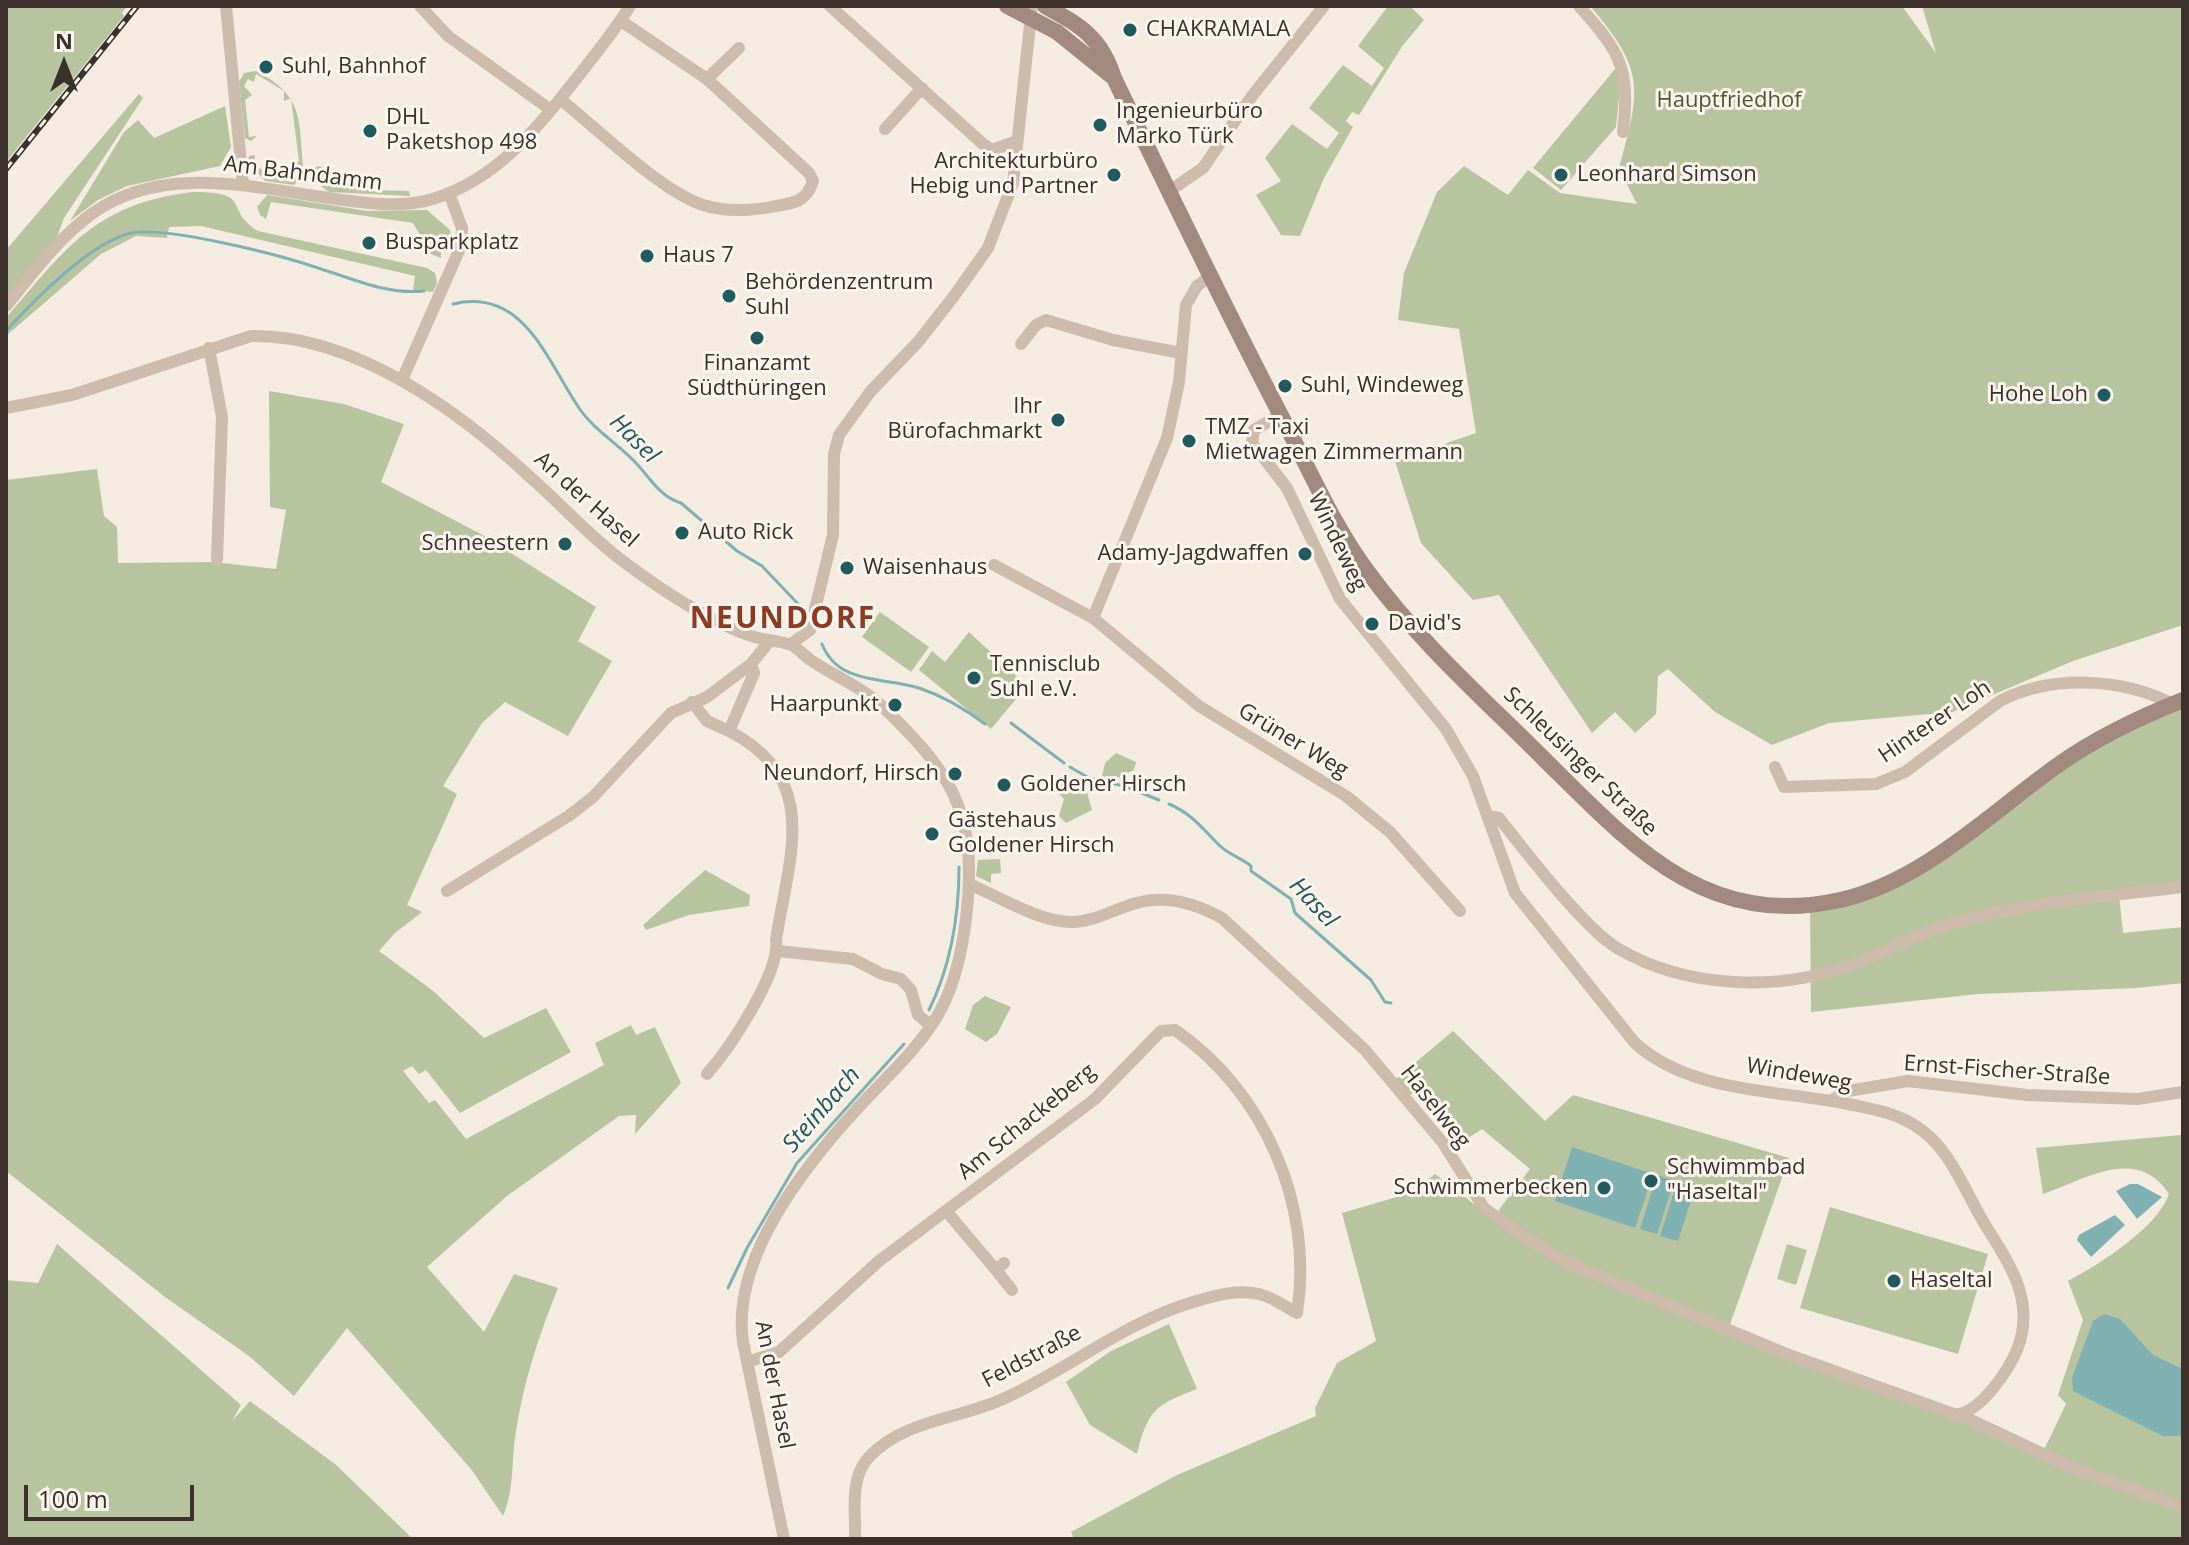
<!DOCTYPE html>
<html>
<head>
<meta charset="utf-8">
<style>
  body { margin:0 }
  #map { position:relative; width:2189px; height:1545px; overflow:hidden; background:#f4ebe1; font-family:"Open Sans",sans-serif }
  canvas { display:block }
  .frame { position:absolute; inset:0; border:8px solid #3b302b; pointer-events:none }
  .north { position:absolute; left:24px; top:24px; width:80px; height:80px; -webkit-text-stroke:6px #fbf5ee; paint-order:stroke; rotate:0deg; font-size:22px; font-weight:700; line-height:32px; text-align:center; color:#3b302b }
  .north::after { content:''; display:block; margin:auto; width:28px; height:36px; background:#3b302b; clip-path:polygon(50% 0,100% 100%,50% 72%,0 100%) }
  .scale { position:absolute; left:24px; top:1485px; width:170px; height:36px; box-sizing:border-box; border:4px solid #3b302b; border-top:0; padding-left:10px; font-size:24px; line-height:28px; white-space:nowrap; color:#3b302b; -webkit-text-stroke:6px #fbf5ee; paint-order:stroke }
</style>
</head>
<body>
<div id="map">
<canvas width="2189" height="1545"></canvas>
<div class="frame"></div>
<div class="north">N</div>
<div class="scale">100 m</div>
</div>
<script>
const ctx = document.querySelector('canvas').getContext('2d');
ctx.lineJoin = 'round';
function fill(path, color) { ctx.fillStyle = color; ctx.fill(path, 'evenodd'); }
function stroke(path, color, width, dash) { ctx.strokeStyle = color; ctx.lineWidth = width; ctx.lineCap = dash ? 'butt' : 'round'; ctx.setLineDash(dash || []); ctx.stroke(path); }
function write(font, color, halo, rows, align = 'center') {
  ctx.font = font + ' "Open Sans",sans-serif'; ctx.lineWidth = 6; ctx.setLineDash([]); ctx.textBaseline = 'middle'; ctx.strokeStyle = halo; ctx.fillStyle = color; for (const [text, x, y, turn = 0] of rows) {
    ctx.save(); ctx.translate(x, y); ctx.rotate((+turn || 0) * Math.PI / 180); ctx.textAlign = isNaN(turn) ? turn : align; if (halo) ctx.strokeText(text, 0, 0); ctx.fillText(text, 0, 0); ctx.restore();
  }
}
const green = new Path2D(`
  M6,6h121l-5,7 2,3 -118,146z
  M1388,6h22l14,14 -21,25 -44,70 -7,-3 -6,9 7,6 -29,51 -24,58 -19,-1 -25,-40 25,-14 -16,-23 27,-34 35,25 12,-16 -30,-25 34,-43 29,21 12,-18 -26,-22z
  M1590,6h312l34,47 -14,-47h261v619l-110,36 -121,51 -123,11 -57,22 -57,-33 -47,-43 -10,7 -2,38 -21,19 -20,-21 -23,21 -93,-138 -26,5 -52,-57 -26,-82 81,-28 -17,-104 -61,-9 6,-47 33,-81 27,-26 44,29 20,-25 32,23 77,11 -18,-35c21,-79 28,-97 -29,-163z
  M1615,69l6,8 -5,50 -55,63 -28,-22z
  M256,71c51,26 42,52 48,103l-10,11 -29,-4 -17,-19 1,-6 6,-1 -1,10 28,17 2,-8 10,5 5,-7 -7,-6 7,-5 -8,-63 -7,3v-10l-28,-17 -2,8 -6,-3 -4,7 8,9 -7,5 4,37 8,-1 -6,5 -6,-3 -6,-56 5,-9z
  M139,94l4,4 -79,120 -11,30 -47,58v-56z
  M225,106l6,41 -11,19 -93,20 -29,14 -28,21 54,-89 14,-12 16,18z
  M320,166l41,24 48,1 1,5 -80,-4c-11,-5 -14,-13 -14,-25z
  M193,192c61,0 30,17 65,39l169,37 8,5 2,10 -4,9 -20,-2 2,-14 -214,-50 -32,1 -2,11 -31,-2 -35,18 -95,82v-18c59,-69 90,-115 187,-126z
  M267,195l100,16 60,-1 23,20 3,21 -5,-4 -7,2v9l-10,-4 -18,-31 -142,-21 -5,17 -6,-4 -3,-8z
  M269,391l75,13 60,20 -23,58 100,52 115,73 -18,34 34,20 -44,75 -63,-34 -23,21 -39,63 14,8 -50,111 15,7 -27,21 -16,18 53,39 52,48 62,-30 25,44 -111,61 -34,-43 -7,4 -7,-8 -9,5 26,32 6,-3 31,39 138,-74 -9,-22 36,-18 5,10 19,-8 26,56 -46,51 1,-19 -17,1 -112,80 -80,71 57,65 30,-58 44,14c-19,47 -34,92 -42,143 -5,29 -1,57 -13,85l-32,-47 -124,-141 -53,68 -45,-40 -84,-59 -159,-126v-691l91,-11 7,47 13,11 1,36 95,-1 63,7 10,-59 -16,-3z
  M880,612l49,35 -18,25 -49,-35z
  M969,632l58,54 -36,43 -72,-59 13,-19 13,11z
  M2183,700v187l-64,8 4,38 60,-6v56l-46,5 -159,6 -167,18 -1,-108 59,-13 158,-104z
  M1116,753l20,9 -2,8 -18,9 -14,-3 3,-13z
  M1065,775l21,14 6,21 -26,13 -7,-7 5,-17 -9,-9z
  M1000,859l1,14 -10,1v9l-15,-7 2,-16z
  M705,870l45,25 -1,11 -60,9 -43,15 -3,-5z
  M985,996l26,11 -14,27 -11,8 -21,-13 8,-24z
  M1453,1031l92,90 28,-26 216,63 -61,172 -162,-68 -68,-51 32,-42 -48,-40 -23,15 -14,-18 9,-7 -21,-24 -6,2 -7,-7 -10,5 -14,-16z
  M2181,1135l2,404h-1109l-3,-7 106,-57 139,-59 -1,-8 22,-45 39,-22 -34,-128 72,-21 21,-18 66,51 66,41 477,184 22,-46 -8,-9 25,-75 -15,-39c32,-17 90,-54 101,-87 -32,-49 -83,-15 -126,0l-7,-46z
  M1830,1207l158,47 -30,100 -158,-46z
  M57,1244l184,161 -9,16 18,-20 85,63 78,75h-407v-259l32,3z
  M1787,1244l20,6 -11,35 -19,-6z
  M1169,1324l28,65c-42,16 -49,21 -60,65l-47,-29 -24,-43 45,-31z`);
const water = new Path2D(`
  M1572,1147l81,27 -18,54 -80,-27z
  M1657,1175l17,6 -17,53 -17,-5z
  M1677,1182l18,6 -17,53 -18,-5z
  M2130,1184h8l24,13 -25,22 -21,-28z
  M2115,1215l10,10 -34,32 -14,-17 2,-5z
  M2104,1314l16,5 33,36 30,14v67h-20l-90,-45 -1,-13 21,-57z`);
const stream = new Path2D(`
  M453,304c71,-17 94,57 126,104 15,22 39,36 57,55 14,15 24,34 45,40l56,48 25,15 40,42
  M6,331c27,-30 85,-89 125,-98 36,-7 149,22 187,35 36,11 69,27 106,23
  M822,644c16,41 62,33 97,44 24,8 46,21 66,36
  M1011,723l53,40
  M1070,767l19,11 35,8 35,14
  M1169,804c23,10 32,23 49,40 8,9 23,14 33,22v5l40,28 4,14 76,67 14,22 6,1
  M929,1010c22,-45 30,-93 30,-143
  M728,1288l19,-40 50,-85 107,-119`);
const minor = new Path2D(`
  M226,6l17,178
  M420,6l28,30 103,74
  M830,6l153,138 9,6 25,-9
  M1579,6c42,47 51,62 44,126
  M707,79l32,-31
  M560,99c38,30 99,91 143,106 22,7 50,6 73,1 19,-3 31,-5 37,-25l-4,-8 -102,-94 -86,-58
  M885,129l37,-41
  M1168,192l35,-24 49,-72 72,-90
  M1209,277l-12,9 -11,19 -7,77 -12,56 -74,180 106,88 147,90 44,36 70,79
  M6,306c27,-33 52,-68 87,-93 67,-48 154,-27 229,-16 37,5 77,13 114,1 65,-21 103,-73 144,-124 17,-22 35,-44 50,-68
  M1021,344l15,-19 10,-5 67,20 68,13
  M209,348l13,69 -5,142
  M402,380l59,-134 1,-18 -13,-35
  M6,408l66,-13 179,-59c102,-2 207,74 279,141 32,28 59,59 94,85 36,27 78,55 121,72 15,6 29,6 43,10 9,2 16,12 24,17 24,16 54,28 74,49 62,60 89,99 82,188 -3,39 -10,81 -29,115 -21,37 -54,65 -82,96 -54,59 -126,150 -114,233l41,197
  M1280,415l-26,15 -2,13 35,45 53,111 106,130 27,47 42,117 120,150c54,49 140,47 208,60 33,7 62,10 88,35 25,24 39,64 58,93 24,37 46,74 28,119 -9,21 -36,61 -59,64
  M994,565l99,53
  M791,644l19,-14 23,-95 1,-81 5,-19 31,-43 48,-50 36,-46 34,-48 25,-65 19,-177
  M692,702l15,19 22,10 25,-58 -3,-9
  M1775,767l9,20 92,-3 29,-12 95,-71c52,-27 122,-23 173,3
  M1488,816l11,2c26,33 84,109 118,130 69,41 163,44 236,16 34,-12 66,-32 101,-41 75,-21 153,-27 229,-36
  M969,884c31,13 71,39 105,38 21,-1 39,-12 59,-18 30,-10 62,-1 89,14l143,132 78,93 41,65 39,28 43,26 223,93 184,66 104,49 106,37
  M447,891l123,-76 23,-18 78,-84 36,-16 44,-33 18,-22
  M778,951l75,8 29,15 19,5 10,11 7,25 12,10
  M707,1074c22,-25 74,-102 69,-134 13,-84 46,-161 -47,-209
  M1830,1101l18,-10 60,-10 119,14 110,4 46,-7
  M947,1212l49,58 8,-7
  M996,1270l16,20
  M747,1362l32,-10 100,-91 216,-162 66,-68 14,-1c90,62 139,176 122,283 -12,-6 -24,-16 -38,-19 -22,-5 -45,2 -66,8 -70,21 -124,67 -190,97 -44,20 -99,21 -134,58 -20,21 -13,55 -14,82`);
const secondary = new Path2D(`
  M1045,6c36,20 56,31 69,72 57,118 113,235 174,351 25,48 47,99 80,143 51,70 116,127 177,188 85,84 161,170 295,140 84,-19 150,-87 218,-135 38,-27 82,-48 125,-65
  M1057,32l57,46`);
const rail = new Path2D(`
  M6,169l131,-163`);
const secondaryBridge = new Path2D(`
  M1007,6l50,26`);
const markers = [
  [1130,30,8,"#1f5a5e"],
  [266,67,8,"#1f5a5e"],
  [1100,125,8,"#1f5a5e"],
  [370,131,8,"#1f5a5e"],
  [1114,175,8,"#1f5a5e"],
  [1561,175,8,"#1f5a5e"],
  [369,243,8,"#1f5a5e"],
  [647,256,8,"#1f5a5e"],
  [729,296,8,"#1f5a5e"],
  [757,338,8,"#1f5a5e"],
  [1285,386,8,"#1f5a5e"],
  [2104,395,8,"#1f5a5e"],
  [1058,420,8,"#1f5a5e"],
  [1189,441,8,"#1f5a5e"],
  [682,533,8,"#1f5a5e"],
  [565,544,8,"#1f5a5e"],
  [1305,554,8,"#1f5a5e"],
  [847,568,8,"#1f5a5e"],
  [1372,624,8,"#1f5a5e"],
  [974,678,8,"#1f5a5e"],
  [895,705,8,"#1f5a5e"],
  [955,774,8,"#1f5a5e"],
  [1004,785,8,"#1f5a5e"],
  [932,834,8,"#1f5a5e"],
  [1651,1181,8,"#1f5a5e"],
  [1604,1188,8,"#1f5a5e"],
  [1894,1281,8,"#1f5a5e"]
];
const poiNames = [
  ["CHAKRAMALA",1146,30],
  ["Suhl, Bahnhof",282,67],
  ["Ingenieurbüro",1116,112],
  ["Marko Türk",1116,137],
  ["DHL",386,118],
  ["Paketshop 498",386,143],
  ["Architekturbüro",1098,162,"right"],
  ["Hebig und Partner",1098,187,"right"],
  ["Leonhard Simson",1577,175],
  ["Busparkplatz",385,243],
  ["Haus 7",663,256],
  ["Behördenzentrum",745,283],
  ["Suhl",745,308],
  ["Finanzamt",757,364,"center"],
  ["Südthüringen",757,389,"center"],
  ["Suhl, Windeweg",1301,386],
  ["Hohe Loh",2088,395,"right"],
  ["Ihr",1042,407,"right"],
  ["Bürofachmarkt",1042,432,"right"],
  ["TMZ - Taxi",1205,428],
  ["Mietwagen Zimmermann",1205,453],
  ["Auto Rick",698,533],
  ["Schneestern",549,544,"right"],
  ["Adamy-Jagdwaffen",1289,554,"right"],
  ["Waisenhaus",863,568],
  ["David's",1388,624],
  ["Tennisclub",990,665],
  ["Suhl e.V.",990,690],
  ["Haarpunkt",879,705,"right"],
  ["Neundorf, Hirsch",939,774,"right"],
  ["Goldener Hirsch",1020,785],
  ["Gästehaus",948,821],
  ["Goldener Hirsch",948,846],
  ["Schwimmbad",1667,1168],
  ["\"Haseltal\"",1667,1193],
  ["Schwimmerbecken",1588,1188,"right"],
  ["Haseltal",1910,1281]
];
const parkNames = [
  ["Hauptfriedhof",1729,101]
];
const streetNames = [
  ["Am Bahndamm",303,174,7],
  ["An der Hasel",586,500,42],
  ["Windeweg",1337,542,64],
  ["Hinterer Loh",1935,722,-34],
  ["Grüner Weg",1293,741,31],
  ["Schleusinger Straße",1580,762,44],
  ["Ernst-Fischer-Straße",2007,1071,4],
  ["Windeweg",1799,1075,10],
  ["Haselweg",1435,1107,52],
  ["Am Schackeberg",1027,1122,-39],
  ["Feldstraße",1032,1357,-28],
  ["An der Hasel",774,1385,79]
];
const waterNames = [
  ["Hasel",634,439,45],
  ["Hasel",1313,903,47],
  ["Steinbach",822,1110,-49]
];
const districtNames = [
  ["NEUNDORF",783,619]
];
fill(green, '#b8c4a0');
fill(water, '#7fb0b2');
stroke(stream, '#7fb0b2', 3);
stroke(minor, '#cdbbac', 12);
stroke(secondary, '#a18a7d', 16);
stroke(rail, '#3b302b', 6);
stroke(rail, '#fbf5ee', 3, [9]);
stroke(secondaryBridge, '#a18a7d', 16);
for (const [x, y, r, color] of markers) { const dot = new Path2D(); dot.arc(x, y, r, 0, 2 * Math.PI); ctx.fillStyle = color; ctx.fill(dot); stroke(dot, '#fbf5ee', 3); }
write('22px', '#3b302b', '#fbf5ee', poiNames, 'left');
write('22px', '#4a5a2e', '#fbf5ee', parkNames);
write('22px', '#3b302b', '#fbf5ee', streetNames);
write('italic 24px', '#1f5a5e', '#fbf5ee', waterNames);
ctx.letterSpacing = '2px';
write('bold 30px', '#8c3b22', '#fbf5ee', districtNames);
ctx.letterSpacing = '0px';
</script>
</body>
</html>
